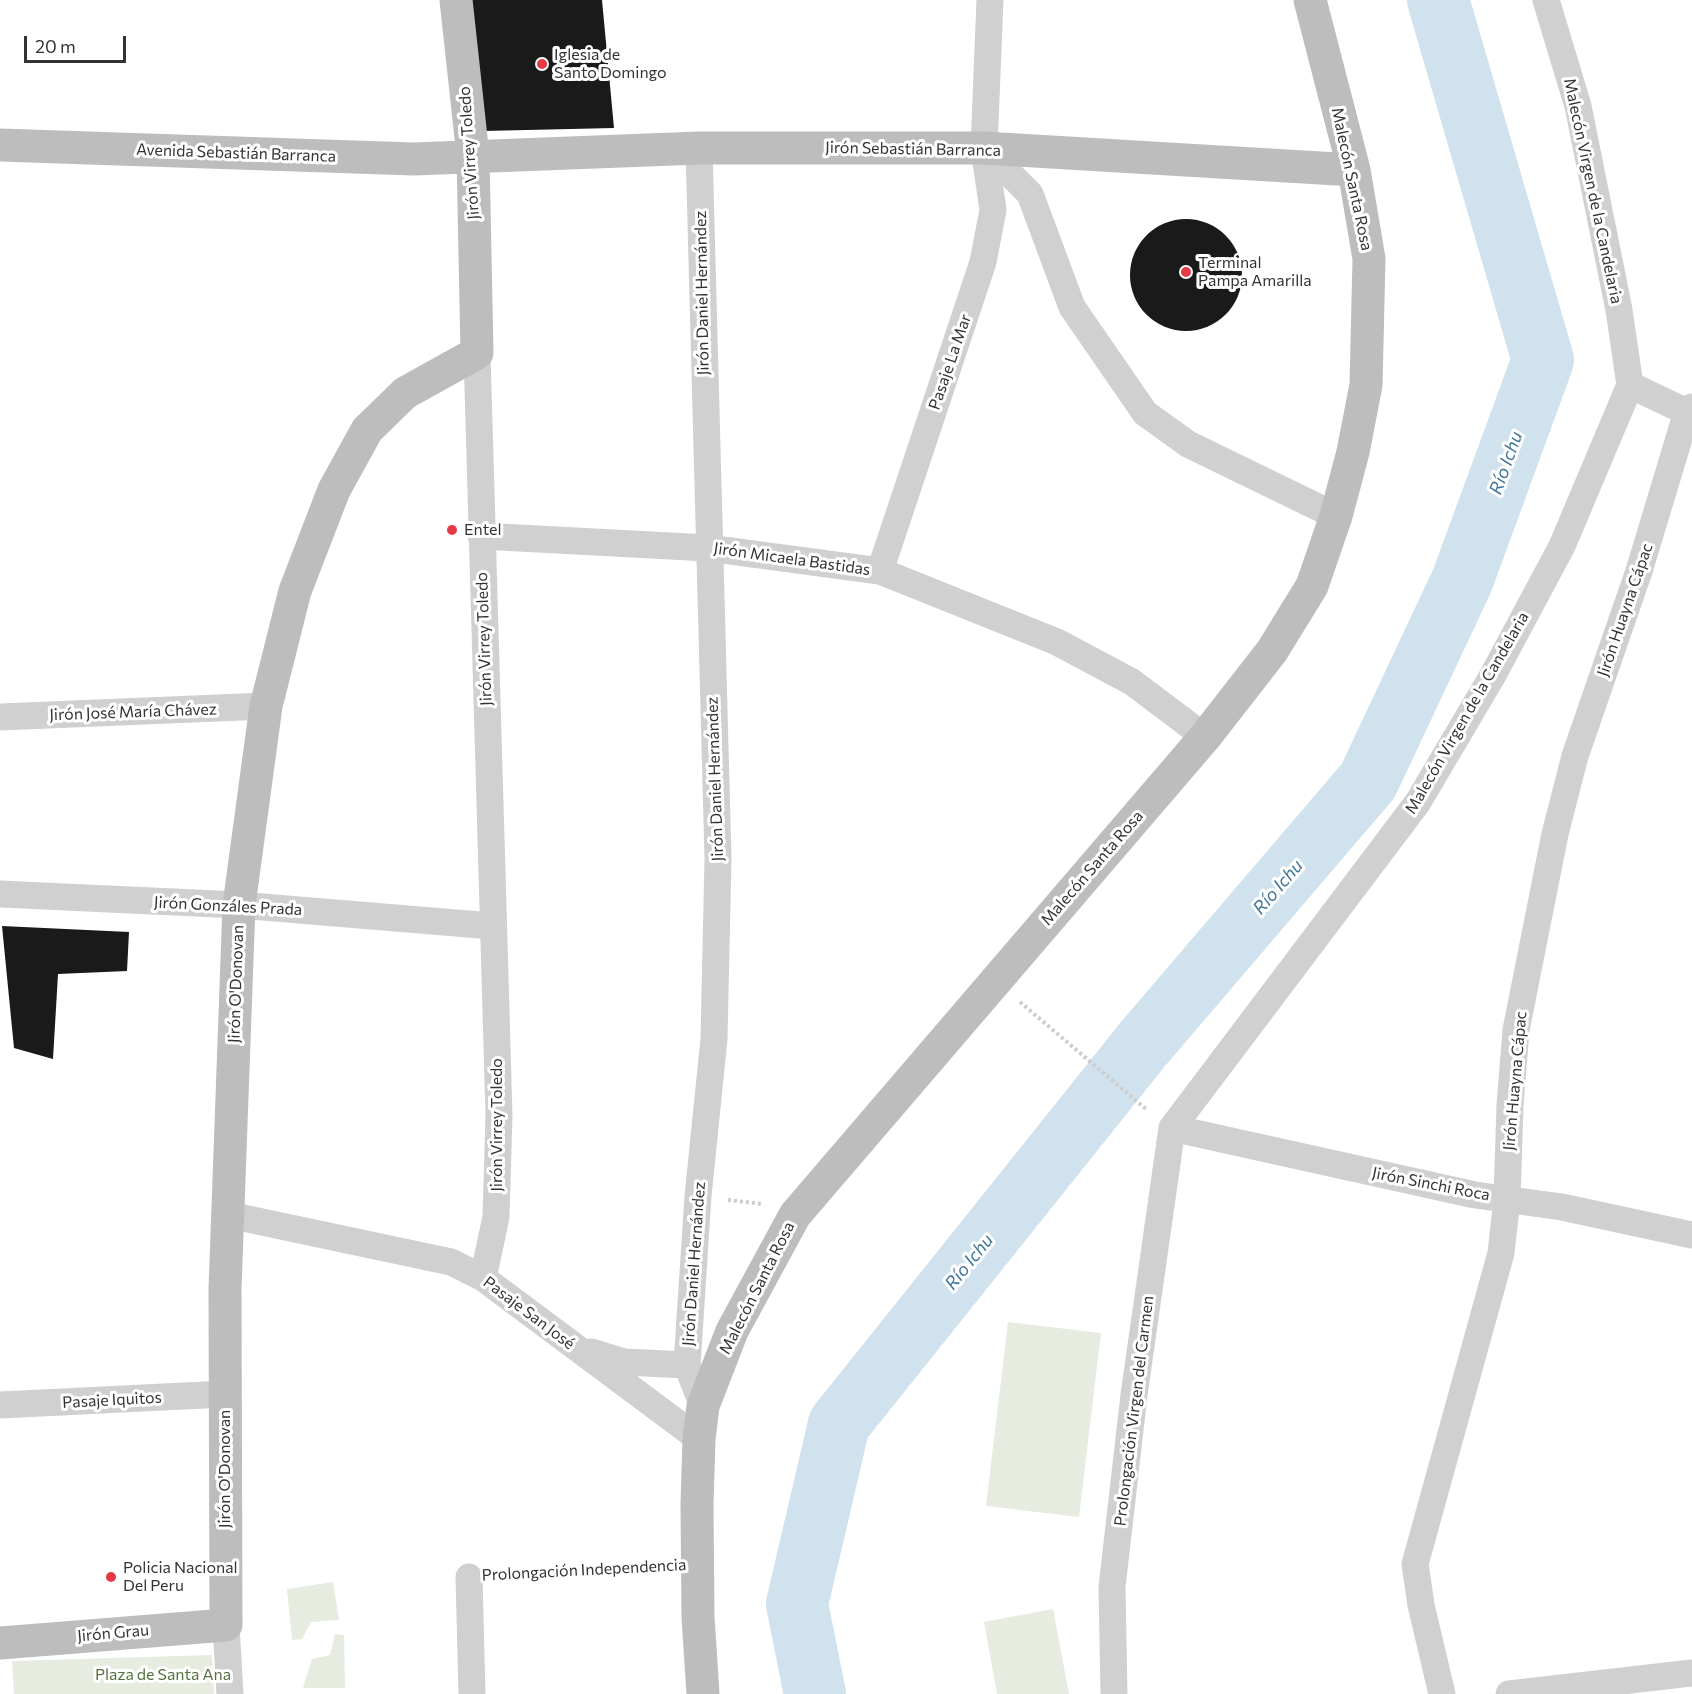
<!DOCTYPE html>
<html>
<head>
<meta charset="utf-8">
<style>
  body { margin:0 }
  #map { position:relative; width:1692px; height:1694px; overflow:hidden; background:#fff; font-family:Commissioner,sans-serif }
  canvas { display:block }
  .scale { position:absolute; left:24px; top:36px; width:102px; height:27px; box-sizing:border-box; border:3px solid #333; border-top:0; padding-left:8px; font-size:18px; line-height:21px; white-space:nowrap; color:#333; -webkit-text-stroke:4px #fff; paint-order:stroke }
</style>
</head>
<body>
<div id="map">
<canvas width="1692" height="1694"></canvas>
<div class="scale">20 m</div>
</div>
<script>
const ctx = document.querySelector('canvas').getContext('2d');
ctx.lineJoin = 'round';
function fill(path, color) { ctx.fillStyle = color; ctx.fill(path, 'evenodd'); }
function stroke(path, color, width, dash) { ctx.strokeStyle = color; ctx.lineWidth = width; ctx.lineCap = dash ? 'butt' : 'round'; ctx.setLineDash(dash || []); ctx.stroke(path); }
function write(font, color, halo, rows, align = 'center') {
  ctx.font = font + ' Commissioner,sans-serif'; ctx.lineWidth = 6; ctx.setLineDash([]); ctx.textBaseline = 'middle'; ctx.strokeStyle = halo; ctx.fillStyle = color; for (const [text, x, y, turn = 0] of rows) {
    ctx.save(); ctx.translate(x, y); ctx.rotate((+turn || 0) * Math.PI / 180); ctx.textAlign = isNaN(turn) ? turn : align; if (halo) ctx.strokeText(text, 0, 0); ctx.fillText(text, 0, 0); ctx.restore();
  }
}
const green = new Path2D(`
  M1008,1322l93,11 -22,184 -93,-11z
  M333,1582l6,38 -28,2 -9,17 -10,1 -5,-51z
  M1053,1609l16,85h-72l-13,-72z
  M335,1634l9,1 1,53h-42l9,-29 18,-4z
  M212,1655l2,39h-200l-2,-33z`);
const river = new Path2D(`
  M815,1694l-18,-90 42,-180 304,-380 225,-263 94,-200 81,-221 -105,-360`);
const building = new Path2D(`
  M469,0h133l12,128 -131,3z
  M1130 275a56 56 0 1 1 112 0a56 56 0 1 1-112 0Z
  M2,926l127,6 -2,39 -69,3 -5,85 -39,-11z`);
const path = new Path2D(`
  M1020,1002l127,108
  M728,1200l35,4
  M500,1575l163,-10`);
const street = new Path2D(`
  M699,148l19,710 -4,181 -16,157 -11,169 16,41
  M984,148l46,46 42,113 73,106 43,31 148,72
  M477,353l22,762 -3,102 -13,61
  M1630,385l57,27
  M481,536l227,12 172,23 177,71 75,40 73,55
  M880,571l103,-309 10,-52 -9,-62 6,-148
  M0,717l266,-11
  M0,894l239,11 253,21
  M1172,1128l246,-326 75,-127 69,-129 68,-161 -11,-75 -41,-204 -32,-106
  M1172,1128l303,67 87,12 130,28
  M229,1215l222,47 32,16 216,161
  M591,1352l33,10 63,3
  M0,1405l225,-11
  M469,1577l3,117
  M226,1625l4,69
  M1114,1694l-2,-107 22,-192 38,-267
  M1442,1694l-21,-89 -6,-41 86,-311 6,-54 3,-94 6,-75 39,-196 20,-78 64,-185 48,-159 5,-5
  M1509,1694l183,-21`);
const secondary = new Path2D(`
  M0,145l414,14 285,-11h285l370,22
  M0,1643l226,-18 -1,-336 14,-384 27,-199 29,-115 39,-101 33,-60 38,-37 72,-40 -4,-197 -17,-156
  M703,1694l-5,-77 -1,-113 2,-65 4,-33 29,-75 63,-116 410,-478 67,-86 40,-65 24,-70 17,-64 13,-67 3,-126 -15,-89 -44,-170`);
const markers = [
  [542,64,6,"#e63946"],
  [1186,272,6,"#e63946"],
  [452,530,6,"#e63946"],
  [111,1577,6,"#e63946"]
];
const poiNames = [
  ["Iglesia de",554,55],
  ["Santo Domingo",554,73],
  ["Terminal",1198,263],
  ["Pampa Amarilla",1198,281],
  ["Entel",464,530],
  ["Policia Nacional",123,1568],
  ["Del Peru",123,1586]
];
const streetNames = [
  ["Jirón Sebastián Barranca",913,149,1],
  ["Avenida Sebastián Barranca",236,153,2],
  ["Jirón Virrey Toledo",469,153,-94],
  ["Malecón Santa Rosa",1352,179,78],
  ["Malecón Virgen de la Candelaria",1593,191,78],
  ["Jirón Daniel Hernández",702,293,-91],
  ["Pasaje La Mar",950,362,-71],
  ["Jirón Micaela Bastidas",792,559,8],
  ["Jirón Huayna Cápac",1625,610,-71],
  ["Jirón Virrey Toledo",484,639,-92],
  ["Jirón José María Chávez",133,712,-2],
  ["Malecón Virgen de la Candelaria",1467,713,-60],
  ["Jirón Daniel Hernández",715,779,-92],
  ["Malecón Santa Rosa",1092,868,-49],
  ["Jirón Gonzáles Prada",228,906,3],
  ["Jirón O'Donovan",236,984,-88],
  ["Jirón Huayna Cápac",1515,1081,-85],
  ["Jirón Virrey Toledo",497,1125,-90],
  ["Jirón Sinchi Roca",1431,1184,11],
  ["Jirón Daniel Hernández",694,1264,-86],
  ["Malecón Santa Rosa",757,1288,-63],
  ["Pasaje San José",529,1313,37],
  ["Pasaje Iquitos",112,1400,-3],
  ["Prolongación Virgen del Carmen",1134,1411,-83],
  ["Jirón O'Donovan",225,1469,-90],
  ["Prolongación Independencia",584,1570,-3],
  ["Jirón Grau",113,1633,-5]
];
const parkNames = [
  ["Plaza de Santa Ana",163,1675]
];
const waterNames = [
  ["Río Ichu",1506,463,-70],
  ["Río Ichu",1278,887,-49],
  ["Río Ichu",969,1262,-51]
];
fill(green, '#e6ecdf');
stroke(river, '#cfe2ee', 62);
fill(building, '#1a1a1a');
stroke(path, '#cdcdcd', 4, [3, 3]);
stroke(street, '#d0d0d0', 27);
stroke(secondary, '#bdbdbd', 33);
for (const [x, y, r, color] of markers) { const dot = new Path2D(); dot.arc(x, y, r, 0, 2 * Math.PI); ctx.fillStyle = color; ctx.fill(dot); stroke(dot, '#fff', 2); }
write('16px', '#333', '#fff', poiNames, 'left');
write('16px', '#333', '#fff', streetNames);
write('16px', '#56703f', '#fff', parkNames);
write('italic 18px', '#3f7597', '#fff', waterNames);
</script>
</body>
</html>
